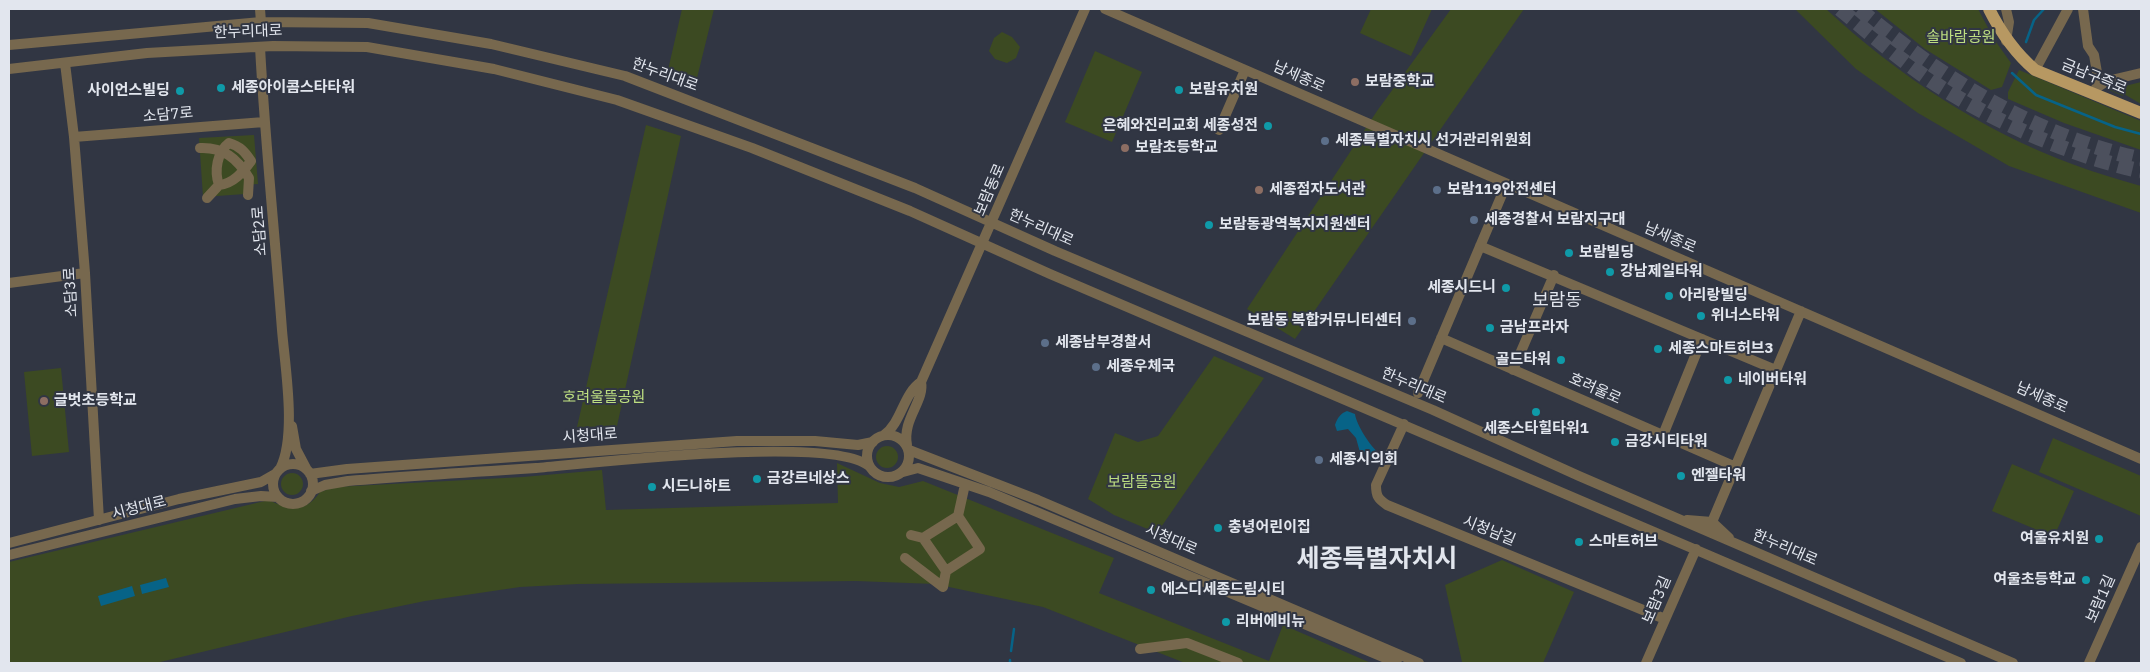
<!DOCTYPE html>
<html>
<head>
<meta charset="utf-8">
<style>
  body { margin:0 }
  #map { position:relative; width:2150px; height:672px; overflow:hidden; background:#313643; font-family:"IBM Plex Sans",sans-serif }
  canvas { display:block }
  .frame { position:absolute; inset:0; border:10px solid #e2e6ee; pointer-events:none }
</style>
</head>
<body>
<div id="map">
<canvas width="2150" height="672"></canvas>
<div class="frame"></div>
</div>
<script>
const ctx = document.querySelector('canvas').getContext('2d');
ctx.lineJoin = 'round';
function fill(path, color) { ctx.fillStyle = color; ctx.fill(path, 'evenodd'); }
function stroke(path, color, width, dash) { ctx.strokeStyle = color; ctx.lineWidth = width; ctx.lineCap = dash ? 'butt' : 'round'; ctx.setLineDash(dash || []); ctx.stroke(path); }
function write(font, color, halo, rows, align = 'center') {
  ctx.font = font + ' "IBM Plex Sans","Noto Sans KR",sans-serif'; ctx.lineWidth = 4; ctx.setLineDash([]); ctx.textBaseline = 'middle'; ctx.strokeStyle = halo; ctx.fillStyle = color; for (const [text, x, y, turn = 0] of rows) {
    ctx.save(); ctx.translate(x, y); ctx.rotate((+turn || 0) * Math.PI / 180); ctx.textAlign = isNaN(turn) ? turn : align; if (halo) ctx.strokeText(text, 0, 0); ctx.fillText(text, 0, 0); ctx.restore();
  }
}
const green = new Path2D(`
  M682,9h32l-17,69 -29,-8z
  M1371,9h61l-21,47 -51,-23z
  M1451,9h73l-229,330 -48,-30 130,-198z
  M1795,9h31c70,65 156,122 246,155 23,9 46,15 69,22v27l-132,-47 -91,-53 -62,-44z
  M1875,9h103l16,30 17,24 -9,24 -11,3 -66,-41z
  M1002,32l10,5 8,10 -4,11 -9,5 -12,-4 -6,-8 5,-13z
  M1095,51l47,21 -30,70 -47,-20z
  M2019,70l122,51v29l-77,-27 -56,-24v-7z
  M2141,82v22l-17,-10 -1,2 -14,-6z
  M646,125l35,11 -64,290 -40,1z
  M254,135l4,49 -13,1v9l-42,3 -4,-59z
  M1214,356l50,22 -107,155 -43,-18 -26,-16 27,-66 23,9 20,-6z
  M61,368l8,84 -37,4 -8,-84z
  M2053,438l88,38v40l-102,-44z
  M876 457a11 11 0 1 1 22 0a11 11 0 1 1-22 0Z
  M837,463l43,20 19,4 24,-6 191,77 -15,35 170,68 14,-36 88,38h-186l-142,-56 -108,-23 -79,-3 -278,3 -58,3 -95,14 -73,15 -196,47h-147v-101l260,-62c20,10 37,13 51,-8l15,-5 188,-10 79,-7 4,40 232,-7z
  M2012,464l62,27 -20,46 -62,-26z
  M281 484a11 11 0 1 1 22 0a11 11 0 1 1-22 0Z
  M1502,560l72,32 -31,71 -81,-1 -17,-77z`);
const water = new Path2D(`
  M1347,411l8,3c1,10 17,36 26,40l-3,8h-7l-10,-6 -5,-18 -8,-9 -11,2 -2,-6c2,-7 6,-12 12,-14z
  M166,578l3,9 -27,7 -2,-9z
  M132,586l3,10 -34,10 -3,-10z`);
const stream = new Path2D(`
  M2026,42l8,-22 10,-11
  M2012,73l24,22 79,32 26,7
  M1011,651l3,-22
  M1010,663v-3`);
const highwayTunnel = new Path2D(`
  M1840,9c33,27 66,56 102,79 60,37 130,68 199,83
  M1859,9c81,69 177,127 282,150`);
const minor = new Path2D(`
  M260,9l1,13
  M1105,9l1036,450
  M2006,9l3,13 -3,19
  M2083,9l5,37 6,9 5,29
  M9,45l252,-23 107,1 123,21 134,32 290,112 140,63 378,159 146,66 434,187
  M260,47c5,94 15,189 22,283 3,37 15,106 -2,139
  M65,63l9,74 11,136 14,247
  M9,69l138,-16 126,-7 94,1 127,22 123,31 135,48 158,63 140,63 911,389
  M2035,70l33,-61
  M2096,88l11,-7 34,-8
  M1219,130l26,-60
  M74,137l190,-15
  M200,148c23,-1 37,10 49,30l-1,17
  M207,198l12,-13c14,-1 24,-13 32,-24 -6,-9 -11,-15 -22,-18 -12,9 -15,28 -10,42
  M1480,246l296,124
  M9,283l76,-10
  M1441,338l295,129
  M1513,370l41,-95
  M921,382l164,-373
  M1418,393l88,-208
  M1404,424l-28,61c0,11 2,14 11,20l278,114
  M292,426l4,23 10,19
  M867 456a21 21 0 1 1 42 0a21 21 0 1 1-42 0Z
  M884,435c18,-13 19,-41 37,-53
  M1663,435l39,-96
  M907,445c-5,-26 18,-44 14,-63
  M909,450l129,50 381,163
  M273 484a20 20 0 1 1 40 0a20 20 0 1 1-40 0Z
  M903,472l15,-4 71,24 408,171
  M310,474l37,-5 390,-28h78l43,4 15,-3
  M311,491l14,-6 23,-4c62,-5 125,-9 188,-13 59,-5 295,-33 333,-2
  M1687,520l25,2 17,16
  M1712,522l89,-211
  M911,535l12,3
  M9,543l170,-44 82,-17 14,-8
  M9,555l226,-56 26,-3 17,1
  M905,558l38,29 3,-16 -23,-33 35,-22 6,-27
  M946,571l34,-22 -22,-33
  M1140,649l47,-6 51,20
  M1646,663l50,-114
  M2089,663l52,-116`);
const major = new Path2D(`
  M1989,9c12,24 25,43 46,61l106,43`);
const markers = [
  [1355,82,5,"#8d6e63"],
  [221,88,5,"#0f9aa8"],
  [1179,90,5,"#0f9aa8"],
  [180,91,5,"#0f9aa8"],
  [1268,126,5,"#0f9aa8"],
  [1325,141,5,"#5c6f8a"],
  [1125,148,5,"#8d6e63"],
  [1259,190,5,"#8d6e63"],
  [1437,190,5,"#5c6f8a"],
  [1474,220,5,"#5c6f8a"],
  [1209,225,5,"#0f9aa8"],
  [1569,253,5,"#0f9aa8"],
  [1610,272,5,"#0f9aa8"],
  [1506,288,5,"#0f9aa8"],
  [1669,296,5,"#0f9aa8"],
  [1701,316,5,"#0f9aa8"],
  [1412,321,5,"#5c6f8a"],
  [1490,328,5,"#0f9aa8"],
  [1045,343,5,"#5c6f8a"],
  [1658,349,5,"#0f9aa8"],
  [1561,360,5,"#0f9aa8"],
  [1096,367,5,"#5c6f8a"],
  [1728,380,5,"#0f9aa8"],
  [44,401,5,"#8d6e63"],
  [1536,412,5,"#0f9aa8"],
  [1615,442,5,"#0f9aa8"],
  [1319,460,5,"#5c6f8a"],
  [1681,476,5,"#0f9aa8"],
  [757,479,5,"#0f9aa8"],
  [652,487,5,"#0f9aa8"],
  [1218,528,5,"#0f9aa8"],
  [2099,539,5,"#0f9aa8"],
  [1579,542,5,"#0f9aa8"],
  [2086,580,5,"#0f9aa8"],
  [1151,590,5,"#0f9aa8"],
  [1226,622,5,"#0f9aa8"]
];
const streetNames = [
  ["한누리대로",248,32,-2],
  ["한누리대로",665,75,20],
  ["남세종로",1299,77,24],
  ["금남구즉로",2094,77,22],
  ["소담7로",168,115,-5],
  ["보람동로",990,190,-67],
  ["한누리대로",1041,228,24],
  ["소담2로",260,231,-94],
  ["남세종로",1670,238,23],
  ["소담3로",71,292,-93],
  ["한누리대로",1414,386,23],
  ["호려울로",1595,389,24],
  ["남세종로",2042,398,24],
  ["시청대로",590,436,-4],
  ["시청대로",139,508,-14],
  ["시청남길",1489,531,22],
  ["시청대로",1171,540,23],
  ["한누리대로",1785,548,23],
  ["보람1길",2101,599,-66],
  ["보람3길",1657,600,-67]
];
const parkNames = [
  ["솔바람공원",1961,38],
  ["호려울뜰공원",604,398],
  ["보람뜰공원",1142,483]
];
const poiNames = [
  ["보람중학교",1365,82],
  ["세종아이콤스타타워",231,88],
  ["보람유치원",1189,90],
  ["사이언스빌딩",170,91,"right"],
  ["은혜와진리교회 세종성전",1258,126,"right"],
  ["세종특별자치시 선거관리위원회",1335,141],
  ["보람초등학교",1135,148],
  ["세종점자도서관",1269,190],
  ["보람119안전센터",1447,190],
  ["세종경찰서 보람지구대",1484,220],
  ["보람동광역복지지원센터",1219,225],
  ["보람빌딩",1579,253],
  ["강남제일타워",1620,272],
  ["세종시드니",1496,288,"right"],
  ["아리랑빌딩",1679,296],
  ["위너스타워",1711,316],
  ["보람동 복합커뮤니티센터",1402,321,"right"],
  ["금남프라자",1500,328],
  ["세종남부경찰서",1055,343],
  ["세종스마트허브3",1668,349],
  ["골드타워",1551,360,"right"],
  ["세종우체국",1106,367],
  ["네이버타워",1738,380],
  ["글벗초등학교",54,401],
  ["세종스타힐타워1",1536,429,"center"],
  ["금강시티타워",1625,442],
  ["세종시의회",1329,460],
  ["엔젤타워",1691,476],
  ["금강르네상스",767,479],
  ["시드니하트",662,487],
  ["충녕어린이집",1228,528],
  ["여울유치원",2089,539,"right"],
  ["스마트허브",1589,542],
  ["여울초등학교",2076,580,"right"],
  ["에스디세종드림시티",1161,590],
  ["리버에비뉴",1236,622]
];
const quarterNames = [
  ["보람동",1557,301]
];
const townNames = [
  ["세종특별자치시",1377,560]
];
fill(green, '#3c4a22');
fill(water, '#076387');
stroke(stream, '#076387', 2.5);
stroke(highwayTunnel, '#4c505d', 15, [15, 8]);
stroke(minor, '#77684e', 10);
stroke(major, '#b79862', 12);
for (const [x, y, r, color] of markers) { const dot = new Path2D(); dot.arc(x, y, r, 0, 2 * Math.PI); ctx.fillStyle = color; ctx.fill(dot); stroke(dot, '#313643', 2); }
write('15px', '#e2e6ee', '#313643', streetNames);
write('15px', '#bdde81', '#313643', parkNames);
write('bold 15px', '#e2e6ee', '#313643', poiNames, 'left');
write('18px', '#e2e6ee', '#313643', quarterNames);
write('bold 25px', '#e2e6ee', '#313643', townNames);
</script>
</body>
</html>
